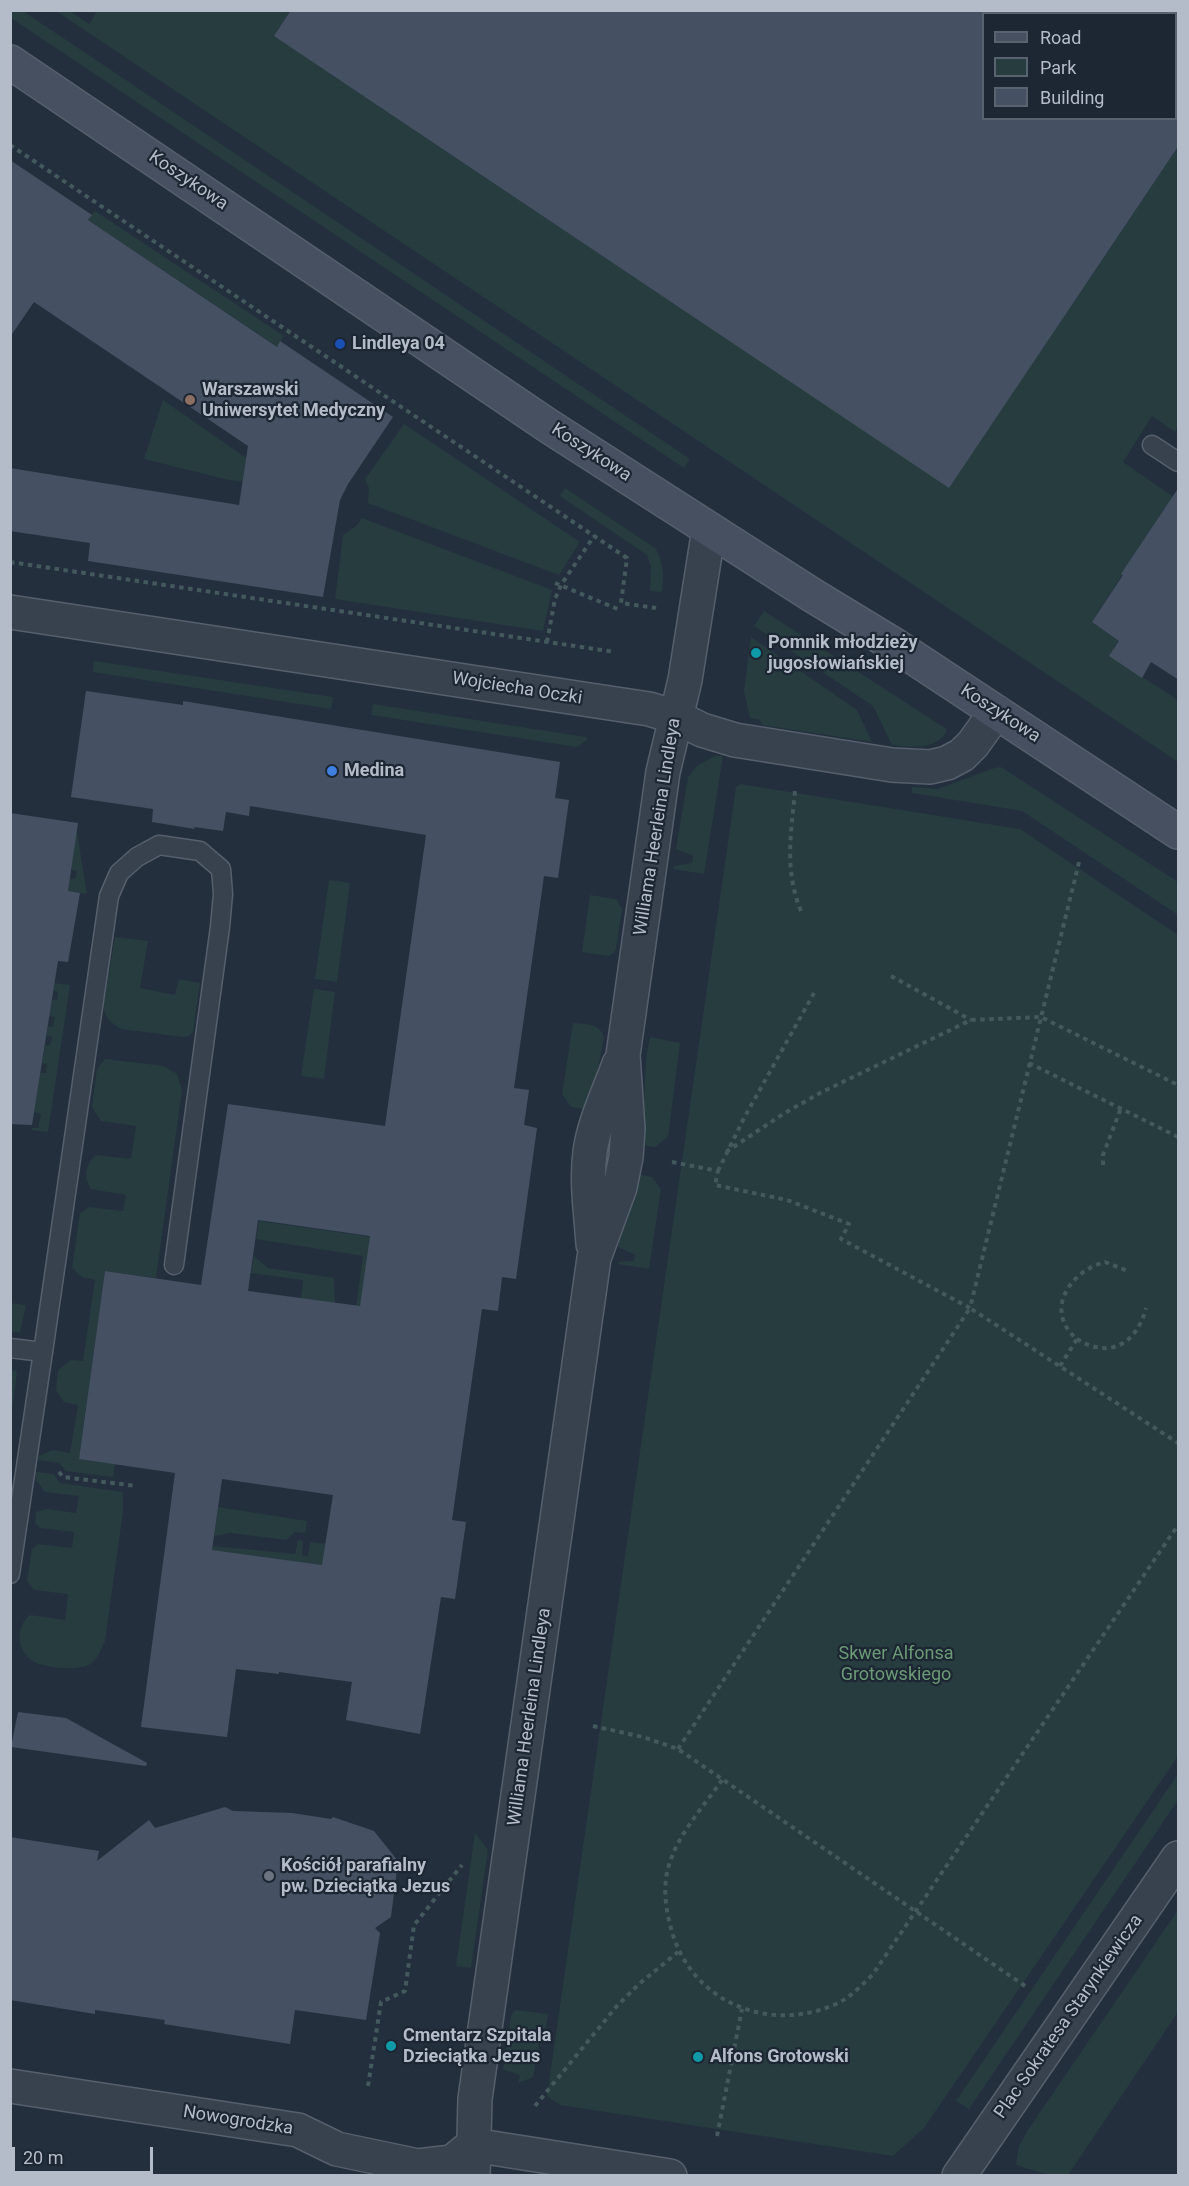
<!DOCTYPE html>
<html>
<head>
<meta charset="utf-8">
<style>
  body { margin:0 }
  #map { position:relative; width:1189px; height:2186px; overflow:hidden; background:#242f3e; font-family:Roboto,sans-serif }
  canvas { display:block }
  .frame { position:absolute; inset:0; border:12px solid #b4bcc9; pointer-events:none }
  .legend { position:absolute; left:982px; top:12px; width:195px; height:108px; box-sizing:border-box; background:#1d2633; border:2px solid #59626f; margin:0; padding:8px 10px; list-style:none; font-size:18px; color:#b4bcc9 }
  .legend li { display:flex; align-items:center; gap:12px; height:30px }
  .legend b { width:30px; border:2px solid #59626f }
  .scale { position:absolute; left:12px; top:2147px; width:141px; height:27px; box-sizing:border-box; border:3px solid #b4bcc9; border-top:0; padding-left:8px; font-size:18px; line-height:21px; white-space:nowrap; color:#b4bcc9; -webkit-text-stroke:4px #1d2633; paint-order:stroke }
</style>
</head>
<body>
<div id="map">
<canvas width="1189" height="2186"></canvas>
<div class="frame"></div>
<ul class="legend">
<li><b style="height:8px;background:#465061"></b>Road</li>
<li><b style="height:16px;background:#263c3f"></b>Park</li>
<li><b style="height:16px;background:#455162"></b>Building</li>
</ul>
<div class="scale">20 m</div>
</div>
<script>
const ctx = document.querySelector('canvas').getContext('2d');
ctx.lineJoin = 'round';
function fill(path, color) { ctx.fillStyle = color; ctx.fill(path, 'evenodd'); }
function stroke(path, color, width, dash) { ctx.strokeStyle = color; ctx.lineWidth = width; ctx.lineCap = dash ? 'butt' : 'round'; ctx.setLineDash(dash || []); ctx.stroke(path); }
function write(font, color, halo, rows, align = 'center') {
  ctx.font = font + ' Roboto,sans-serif'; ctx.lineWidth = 4.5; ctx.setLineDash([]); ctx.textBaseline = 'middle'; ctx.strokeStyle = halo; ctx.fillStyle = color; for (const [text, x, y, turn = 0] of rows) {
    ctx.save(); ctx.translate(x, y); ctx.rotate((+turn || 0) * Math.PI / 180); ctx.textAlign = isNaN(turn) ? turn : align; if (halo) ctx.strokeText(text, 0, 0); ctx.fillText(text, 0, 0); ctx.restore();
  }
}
const green = new Path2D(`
  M10,11h13l667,448 -6,9 -673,-450z
  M56,11h14l19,13 8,-13h194l-17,25 904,109v282l-3,5 -23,-16 -29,46 55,38v16l-13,-8 -73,114 27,19 -9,15 68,44v62z
  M95,211l189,125 -7,11 -189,-127z
  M163,400l106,74 -2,10 -38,-4 -85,-21z
  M404,424l176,118 -21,33 -191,-72 1,-15 -4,-9z
  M565,488l90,60c9,15 9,28 7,44l-12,-1 1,-24 -4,-12 -87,-59z
  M362,518l190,72 -9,41 -208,-32 8,-64 14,-10z
  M764,611l181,117 2,3c-11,20 -37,16 -55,14l-19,-39 -119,-80z
  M751,637l106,73 15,32 -110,-17 -2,-5 -10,-2 -6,-27z
  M94,661l239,36 -2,12 -238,-37z
  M373,704l213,33 1,3 -10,7 -206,-32z
  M715,756h8l-19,118 -31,-5 1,-3 18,-3 1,-7 -17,-7 12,-72 9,-11z
  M1001,767l177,115v33l-156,-104 -110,-18v-6l26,2 56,-21z
  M740,784l280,45 158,106v821l-254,372 -31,28 -333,-51 -13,-9 189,-1309z
  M76,826l11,68 -19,-3 2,-13 5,1 2,-8 -6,-1z
  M329,880l21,3 -13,99 -22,-3z
  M590,895l26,4 6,10 -6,40 -2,4 -6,3 -26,-4z
  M115,937l33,4 -8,47 35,7 4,-16 21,4 -7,49 -4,4 -6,1 -62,-8c-10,-6 -15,-10 -18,-21z
  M54,983l16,2 -22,147 -17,-2 1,-2h6l3,-14 -7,-2 6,-39h6l1,-9 -5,-1 3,-17 5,-1 2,-9h-6l2,-10 5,1 2,-10 -6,-1 3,-17 5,1 1,-8 -5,-2z
  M314,989l21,3 -11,87 -23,-3z
  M573,1023c13,1 26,0 31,14l-14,73 -19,-3 -9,-13z
  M650,1037l30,6 -12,94 -13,10 -13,-2 4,-87z
  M105,1059l59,7 13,8 5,16 -26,188 -51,-7 -26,187 36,6 -2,13 -47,-6 -7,-8 -21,-3 1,-4 14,-6 17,3 8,-48 -14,-3 -8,-12 2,-20 13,-10 12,1 12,-81 -13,-3 -10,-9 8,-55 9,-6 34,4 3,-16 -35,-6c-8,-13 -6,-24 5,-34l35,4 5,-33 -35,-5 -9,-14 5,-38z
  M637,1174l15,3 9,12 -12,80 -31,-5v-2l16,-1 1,-6 -17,-8z
  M259,1221l121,17 -20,69h-4l7,-51 -107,-17z
  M254,1256l14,12 66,10 1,25 -34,-4 2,-19 -52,-7z
  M10,1303l16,2 -6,28 -9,-2z
  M11,1370l6,1 -6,47 -1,-48z
  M36,1472l18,2 6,9 63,9v20l-18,129c-4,8 -7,18 -15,23 -12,8 -48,4 -59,-4 -15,-12 -15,-33 -1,-45l35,5 3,-26 -34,-4 -7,-9 5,-32 6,-5 34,4 2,-16 -34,-4 -5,-5 1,-11 11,-3 29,4 3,-17 -34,-4 -9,-12z
  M218,1507l89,14 -2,12 -10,-1 -9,8 -55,-7 -17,3z
  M298,1540l5,1 -1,14 6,1 2,-14 27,3 -3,22 -122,-17 1,-4 82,8z
  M1178,1774v26l-209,309 -13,-8z
  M475,1833l13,17 -17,118 -15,-2z
  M1178,1910v102l-110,163h-19l-33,-10 3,-19 9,-16z
  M515,2010l33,4 -2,14h-4l-9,49 -15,6 2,-8 -17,-5 8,-54z`);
const building = new Path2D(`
  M291,10h693v108h195v27l-230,343 -675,-452z
  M10,160l82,55 -4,5 189,127 3,-6 113,76 -45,67 -8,16 -17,97 -235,-36 2,-18 -80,-12v-63l229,37 9,-59 -214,-144 -24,35z
  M1179,487v193l-28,-18 -9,16 -33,-22 10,-15 -27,-19 31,-47 -2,-1z
  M86,691l97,14v-4l377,61 -5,36 14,2 -11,78 -14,-2 -30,212 15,2 -5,35 13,3 -21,151 -14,-2 -4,34 -16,-2 -30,211 14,2 -11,77 -14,-2 -21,137 -74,-14 6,-38 -73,-10v2l-43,-5 -9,68 -86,-10 34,-254 -96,-14 26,-188 96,14 27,-181 157,22 41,-291 -176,-29 -1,10 -23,-4 -3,19 -29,-4 1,2 -43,-7 1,-13 -82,-12zM258,1220l112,16 -10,70 -112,-15zM222,1479l111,16 -11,70 -110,-15z
  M10,813l68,10 -10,68 12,2 -12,69 -10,-1 -26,164 -22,-1z
  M18,1712l48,6 81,45 -1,3 -135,-19z
  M225,1807l8,4 59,2 39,6 2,-2 41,14 24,30 -7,56 -16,11 5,5 -14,87 -71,-10 -5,34 -126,-20 1,-4 -70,-10v4l-85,-14v-163l89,14 -2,10 52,-41 6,8z`);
const path = new Path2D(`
  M10,145l617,413 -6,45 35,5
  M10,562l605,90
  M555,583l65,27
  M547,642l8,-43 6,-14 33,-49
  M795,791c-4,43 -11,79 6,120
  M891,976l80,44
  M1029,1063l149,74
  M726,1152l57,-38 37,-21 151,-73 70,-3 137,68
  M672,1162l46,9 -3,14 72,15 62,24 -8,15 129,69 110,-450
  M1103,1165v-10l18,-47
  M718,1171l26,-53 70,-125
  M1077,1339c33,21 60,4 69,-31
  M1060,1366l17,-27c-34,-28 -7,-68 28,-77l23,9
  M59,1472l4,5 74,9
  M593,1726l50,11 35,12 350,239
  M678,1749l292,-441 208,135
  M722,1780c-18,26 -44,54 -53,85 -7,22 -3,46 3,67 21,70 95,101 162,73 16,-7 27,-19 39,-31l305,-449
  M368,2086l13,-84 24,-11 9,-66 48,-60
  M535,2106l81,-99 23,-23 39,-32
  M717,2136l25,-127`);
const lane = new Path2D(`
  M1152,445l26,17
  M10,1348l33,4 66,-456 10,-23 18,-16 22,-12 41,6 21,18 2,25 -3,33 -46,338
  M10,1574l33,-222`);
const street = new Path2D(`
  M10,612l639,97 27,8 26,13 33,10 157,25 38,2 17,-4 15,-8 11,-11 23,-32
  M593,1244c-2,-30 -7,-62 -3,-92 4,-30 19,-60 29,-88
  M10,2086l288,44 39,19 81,17 34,-4 21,-17 197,31
  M473,2176l2,-77 119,-841 26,-71 6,-30 2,-28 -5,-74 40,-283 22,-92 24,-151
  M959,2176l219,-318`);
const secondary = new Path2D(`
  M10,62l540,365 262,168 84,51 282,186`);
const markers = [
  [340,344,6,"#1a4fb4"],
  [190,400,6,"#8d6e63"],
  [756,653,6,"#0f9aa8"],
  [332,771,6,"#3f7fe0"],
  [269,1876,6,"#6b7280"],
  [391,2046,6,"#0f9aa8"],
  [698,2057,6,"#0f9aa8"]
];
const streetNames = [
  ["Koszykowa",188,181,34],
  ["Koszykowa",591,453,33],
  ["Wojciecha Oczki",517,689,9],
  ["Koszykowa",1000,714,33],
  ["Williama Heerleina Lindleya",658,827,-81],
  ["Williama Heerleina Lindleya",530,1717,-82],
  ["Plac Sokratesa Starynkiewicza",1069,2017,-55],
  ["Nowogrodzka",238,2121,9]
];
const poiNames = [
  ["Lindleya 04",352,344],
  ["Warszawski",202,390],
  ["Uniwersytet Medyczny",202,411],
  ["Pomnik młodzieży",768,643],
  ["jugosłowiańskiej",768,664],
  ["Medina",344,771],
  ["Kościół parafialny",281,1866],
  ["pw. Dzieciątka Jezus",281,1887],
  ["Cmentarz Szpitala",403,2036],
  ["Dzieciątka Jezus",403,2057],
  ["Alfons Grotowski",710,2057]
];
const parkNames = [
  ["Skwer Alfonsa",896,1654],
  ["Grotowskiego",896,1675]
];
fill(green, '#263c3f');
fill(building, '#455162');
stroke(lane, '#565f6c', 21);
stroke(street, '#565f6c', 36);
stroke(secondary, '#565f6c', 36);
stroke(path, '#44595c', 4, [4.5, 4.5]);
stroke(lane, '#38414e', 18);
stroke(street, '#38414e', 33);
stroke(secondary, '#465061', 33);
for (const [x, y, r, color] of markers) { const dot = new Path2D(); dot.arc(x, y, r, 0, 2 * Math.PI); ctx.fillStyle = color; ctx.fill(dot); stroke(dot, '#1d2633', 2); }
write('18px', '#b4bcc9', '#1d2633', streetNames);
write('bold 18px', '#b4bcc9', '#1d2633', poiNames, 'left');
write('18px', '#6b9a76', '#1d2633', parkNames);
</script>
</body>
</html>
